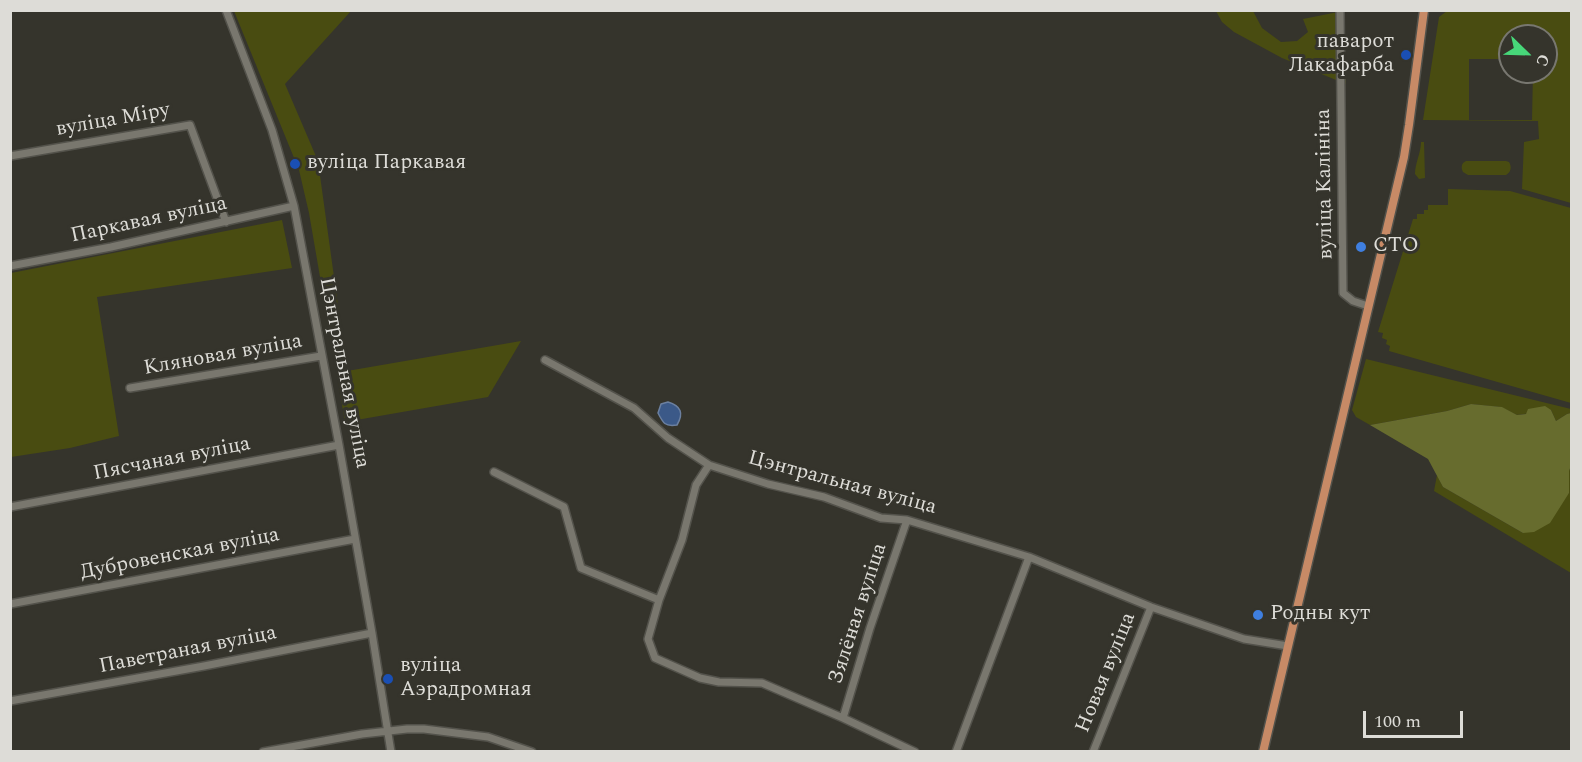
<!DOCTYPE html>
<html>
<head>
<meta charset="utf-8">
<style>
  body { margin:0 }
  #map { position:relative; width:1582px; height:762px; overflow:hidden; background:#35342c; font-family:Spectral,serif }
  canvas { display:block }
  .frame { position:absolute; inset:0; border:12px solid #dddcd7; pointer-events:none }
  .north { position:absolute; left:1498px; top:24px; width:60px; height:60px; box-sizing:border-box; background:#35342c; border:2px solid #787770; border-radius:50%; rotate:113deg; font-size:16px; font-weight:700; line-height:24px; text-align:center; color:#dddcd7 }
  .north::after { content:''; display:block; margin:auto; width:21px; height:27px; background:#47d779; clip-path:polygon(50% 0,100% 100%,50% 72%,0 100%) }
  .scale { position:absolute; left:1363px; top:711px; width:100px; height:27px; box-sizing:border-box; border:3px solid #dddcd7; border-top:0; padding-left:8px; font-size:18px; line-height:21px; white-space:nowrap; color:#dddcd7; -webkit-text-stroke:4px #35342c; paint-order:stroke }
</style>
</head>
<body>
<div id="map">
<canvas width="1582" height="762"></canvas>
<div class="frame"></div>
<div class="north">С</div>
<div class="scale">100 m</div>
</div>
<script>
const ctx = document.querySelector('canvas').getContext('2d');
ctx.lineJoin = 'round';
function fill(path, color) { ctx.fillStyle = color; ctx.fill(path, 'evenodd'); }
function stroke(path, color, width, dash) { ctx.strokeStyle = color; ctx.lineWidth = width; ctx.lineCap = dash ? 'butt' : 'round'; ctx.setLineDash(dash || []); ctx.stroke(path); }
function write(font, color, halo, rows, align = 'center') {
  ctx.font = font + ' Spectral,serif'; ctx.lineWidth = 6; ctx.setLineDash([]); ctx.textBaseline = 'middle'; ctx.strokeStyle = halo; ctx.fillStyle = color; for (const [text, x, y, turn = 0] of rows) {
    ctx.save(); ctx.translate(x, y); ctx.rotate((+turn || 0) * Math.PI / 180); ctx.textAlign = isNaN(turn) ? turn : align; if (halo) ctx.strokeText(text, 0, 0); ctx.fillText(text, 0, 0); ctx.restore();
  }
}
const green = new Path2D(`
  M234,11h117l-66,73 33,77 29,210 174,-30 -33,56 -143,25 -36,-209 -10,-43z
  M1216,11h37l9,17 19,14 16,-1 11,-9 -5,-13 40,-8 3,73 -64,-26 -48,-26 -12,-10z
  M1447,11h124v192l-49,-14 2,-47 15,-3 -1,-18 -115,-1 16,-103zM1510,36h36v36h-13l-1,48h-63v-61h41z
  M1421,142h3l1,36 -6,1 -4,-5c0,-11 6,-21 6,-32z
  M1466,161h40l3,1c3,5 2,10 -3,13h-38l-5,-3c-2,-4 -2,-9 3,-11z
  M1448,189l62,2 61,17v195l-182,-52 1,-5 -4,-2 1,-4 -5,-2 1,-5 -5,-1 35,-113h4v-5h7v-4h4v-5h20z
  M282,220l10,48 -195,29 22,139 -49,12 -59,9v-184z
  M1366,359l205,50 1,4 -5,1 -11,7 -5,-11 -34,5 -16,-8 -30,-3 -24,7 -77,14 -14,-8 -4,-7z
  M1571,463v110l-137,-82 3,-16 6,12 80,46 46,-40v-22z`);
const forest = new Path2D(`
  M1471,404l31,3 15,8 9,-1 2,-5 17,-3 6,4 5,11 11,-7 4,-1 1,50 -3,8v22l-19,30 -16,9 -11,1 -80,-46 -15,-28 -58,-34 77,-14z`);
const water = new Path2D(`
  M668,402c13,4 16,11 9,23 -12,2 -14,-2 -19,-12l3,-9z`);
const minor = new Path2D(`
  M226,10l46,120 22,76 45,239 33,188 19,119
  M1340,10l3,283 10,8 15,5
  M10,156l180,-31 36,97
  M10,266l101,-19 183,-41
  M545,360l89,48 34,30 41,27
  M130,388l191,-32
  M494,472l70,35 17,61 78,32
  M10,507l329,-62
  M10,604l345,-65
  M10,701l194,-35 168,-33
  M843,718l27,-90 37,-108
  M263,752l99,-18 45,-5h17l64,8 44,15
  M915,752l-72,-34 -81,-35 -43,-1 -19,-4 -45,-20 -7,-19 11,-39 23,-60 14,-55 13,-20 59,19 56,13 57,21 26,2 122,37 122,50 93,32 44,7
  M956,752l73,-195
  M1093,752l58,-145`);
const major = new Path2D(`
  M1263,752l141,-595 5,-32 15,-115`);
const markers = [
  [1406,55,6,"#1a4fb4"],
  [295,164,6,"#1a4fb4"],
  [1361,247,6,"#3f7fe0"],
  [1258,615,6,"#3f7fe0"],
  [388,679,6,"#1a4fb4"]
];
const poiNames = [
  ["паварот",1394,43,"right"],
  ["Лакафарба",1394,67,"right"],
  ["вуліца Паркавая",307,164],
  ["СТО",1373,247],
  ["Родны кут",1270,615],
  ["вуліца",400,667],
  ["Аэрадромная",400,691]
];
const streetNames = [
  ["вуліца Міру",113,121,-10],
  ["вуліца Калініна",1326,184,-91],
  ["Паркавая вуліца",149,221,-12],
  ["Кляновая вуліца",223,356,-10],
  ["Цэнтральная вуліца",343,373,79],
  ["Пясчаная вуліца",172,460,-11],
  ["Цэнтральная вуліца",842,484,15],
  ["Дубровенская вуліца",180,555,-11],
  ["Зялёная вуліца",859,614,-72],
  ["Паветраная вуліца",188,651,-11],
  ["Новая вуліца",1107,673,-68]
];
fill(green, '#494c11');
fill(forest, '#676c2e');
fill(water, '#3b5988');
stroke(water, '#6c80a0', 1.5);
stroke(minor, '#53524b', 10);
stroke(major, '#53524b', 11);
stroke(minor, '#79776e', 7);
stroke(major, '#c78a66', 8);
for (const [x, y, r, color] of markers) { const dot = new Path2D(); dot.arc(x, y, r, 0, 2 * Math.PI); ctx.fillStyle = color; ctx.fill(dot); stroke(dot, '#35342c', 2); }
write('21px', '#dddcd7', '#35342c', poiNames, 'left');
write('21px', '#dddcd7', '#35342c', streetNames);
</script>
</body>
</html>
